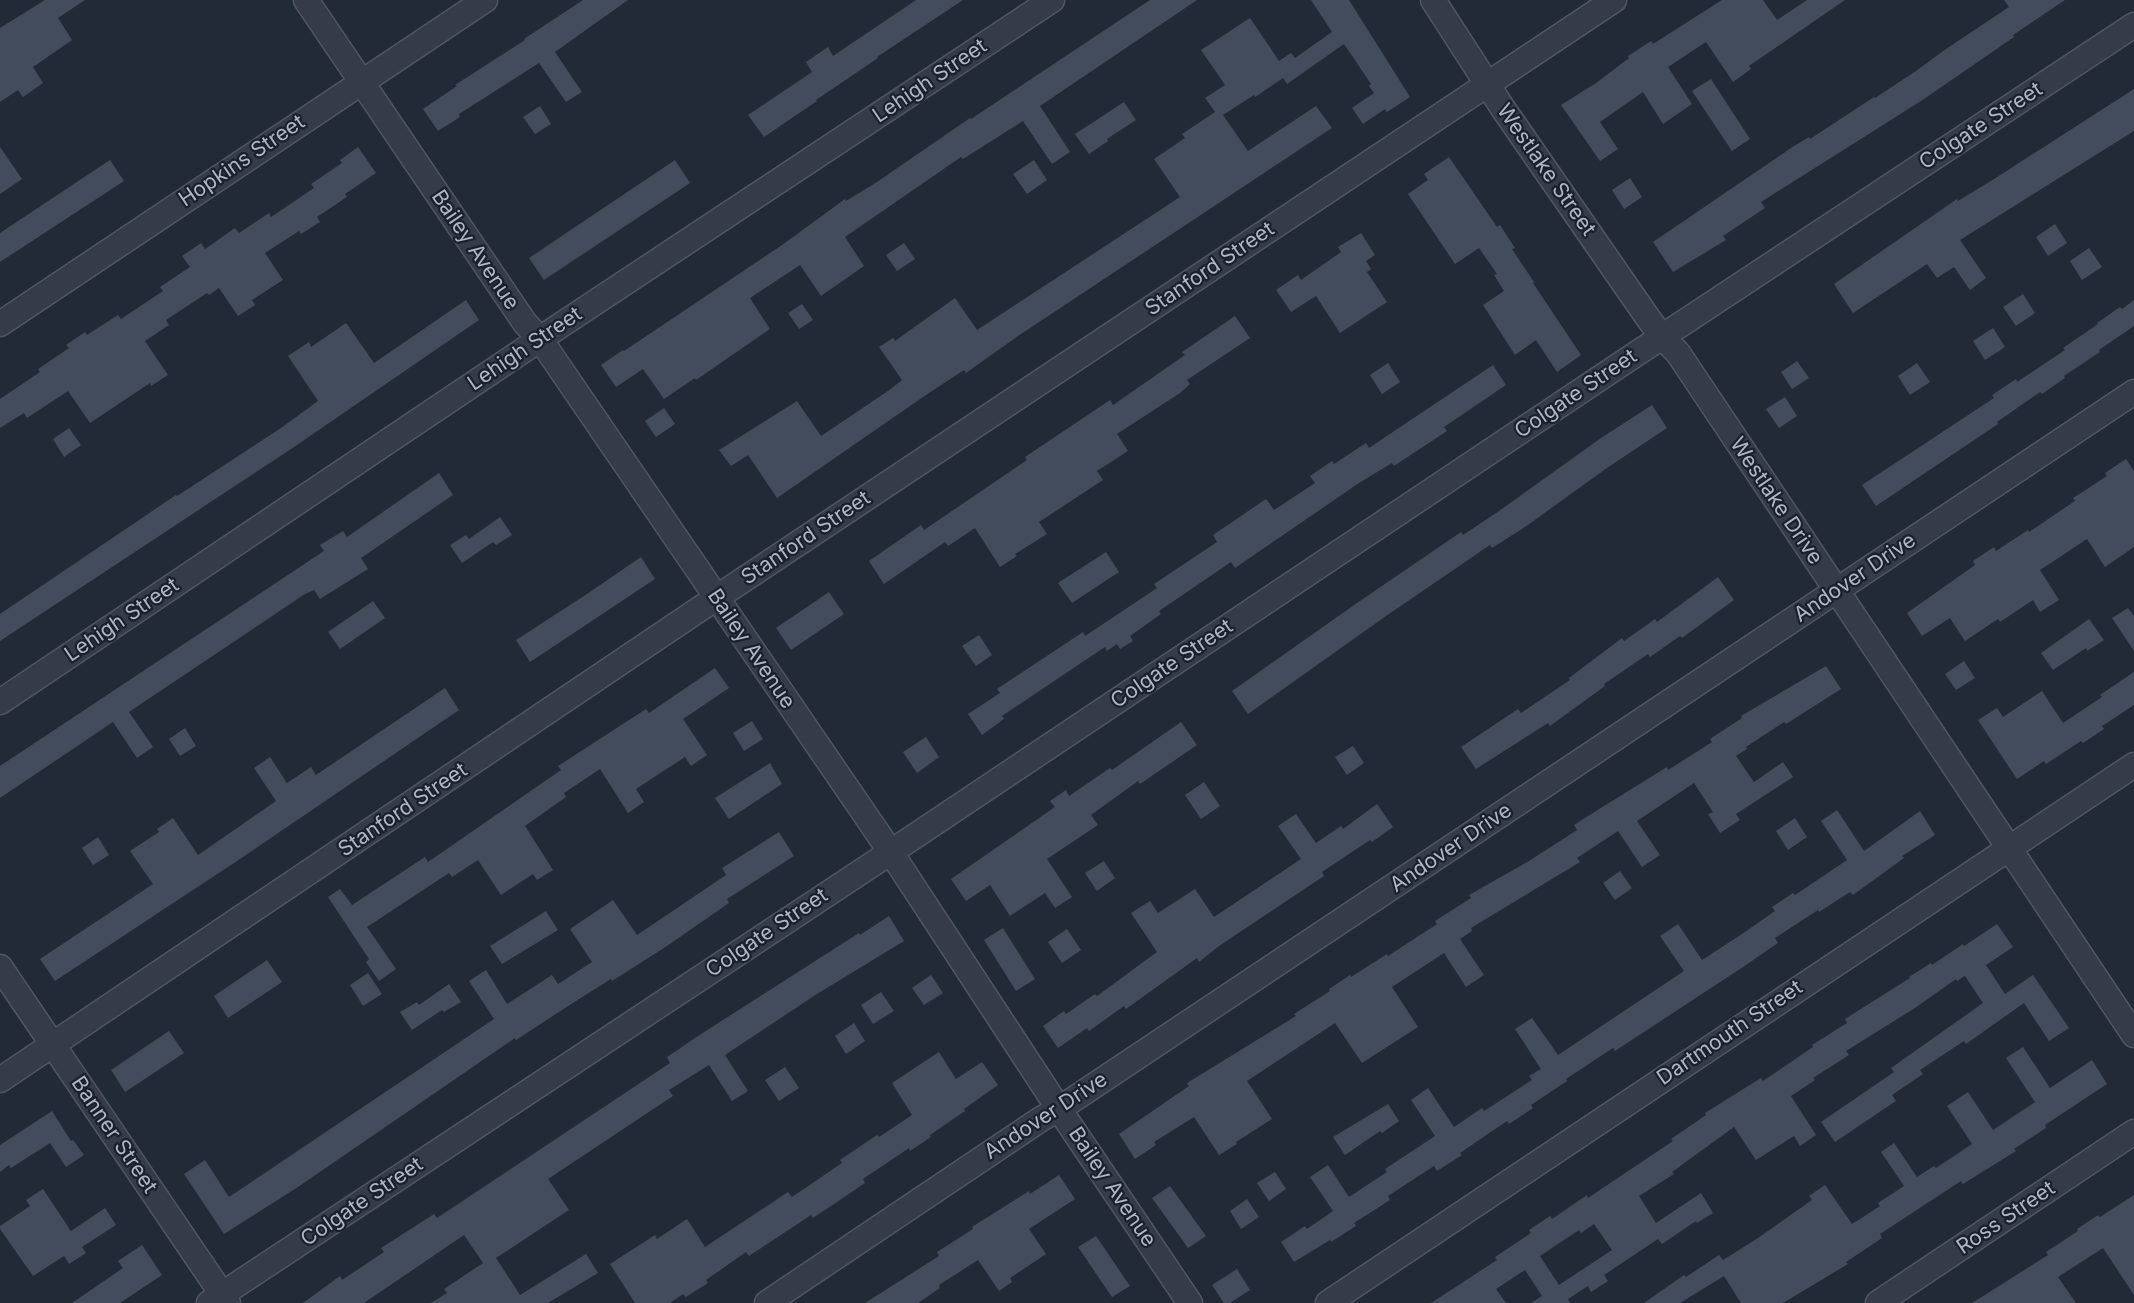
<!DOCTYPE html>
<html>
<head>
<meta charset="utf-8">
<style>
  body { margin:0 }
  canvas { display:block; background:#222937 }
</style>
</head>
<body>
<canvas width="2134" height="1303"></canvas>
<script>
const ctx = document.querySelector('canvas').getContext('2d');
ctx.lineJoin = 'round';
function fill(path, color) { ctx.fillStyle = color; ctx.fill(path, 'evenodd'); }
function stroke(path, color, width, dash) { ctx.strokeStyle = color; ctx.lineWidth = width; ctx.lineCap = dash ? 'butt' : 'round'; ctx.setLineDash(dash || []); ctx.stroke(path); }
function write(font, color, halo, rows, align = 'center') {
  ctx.font = font + ' Inter,sans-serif'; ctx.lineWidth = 4.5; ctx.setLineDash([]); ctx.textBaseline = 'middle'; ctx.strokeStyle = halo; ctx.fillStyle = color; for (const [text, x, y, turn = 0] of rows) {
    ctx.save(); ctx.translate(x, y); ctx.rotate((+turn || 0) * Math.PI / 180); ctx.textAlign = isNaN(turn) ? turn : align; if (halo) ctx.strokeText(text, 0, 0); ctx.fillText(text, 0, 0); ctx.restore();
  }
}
const building = new Path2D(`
  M45,0h40l-27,18 14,22 -39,27 10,16 -20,14 -5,-7 -18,12v-74z
  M583,0h45l-73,52 27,40 -16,10 -27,-39 -80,51 1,3 -22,14 -15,-22 34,-23 -2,-1 70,-45 -1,-1z
  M916,0h47l-86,57 1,1 -62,42 1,1 -53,36 -16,-22 64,-43 -6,-10 22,-15 5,9z
  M1150,0h47l-157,106 30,46 -18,12 -29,-43 -60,38 -2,-2 -116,80 19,29 -43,30 -21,-31 -50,33 20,31 -74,51 -1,-2 -31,21 -21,-30 -27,18 -15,-22 22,-15 1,1 158,-106 63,-46 1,2 31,-19 93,-64 1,1z
  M1311,0h38l61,97 -23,15 -2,-3 -22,15 -11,-16 22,-15 -5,-7 2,-2 -27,-40 -57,40 -4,-6 -28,19 -1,-2 -31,20 25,36 68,-45 16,22 -314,208 -52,37 -2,-3 -41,27 -146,101 -29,-43 -17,11 -12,-16 78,-49 24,35 67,-45 14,-11 -23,-33 14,-9 2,3 60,-43 22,32 203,-133 -26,-38 31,-21 -3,-4 33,-22 -10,-14 20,-13 -24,-35 49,-32 29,43 12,-8 4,5 37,-26z
  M1722,0h41l14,20 30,-20h38l-96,66 2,3 -18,13 -27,-40 -38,25 24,37 -29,20 -20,-32 -43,30 18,27 -18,12 -39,-56 35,-22 33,-25 -1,-2 23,-15 2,3z
  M2004,0h61l-52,35 1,2 -93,64 -160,101 4,6 -42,28 3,4 -53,32 -20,-30 141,-96 15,-9 1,2 64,-42 1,1 41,-27 30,-22 63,-42z
  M1711,79l39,60 -18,12 -40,-60z
  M2134,89v42l-174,109 26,38 -16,12 -16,-23 -17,11 -10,-14 -74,49 -19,-29 123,-85 1,2 36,-22z
  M1124,102l12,18 -29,19 1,2 -19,13 -14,-20z
  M540,106l11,18 -16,10 -12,-17z
  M0,147l22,32 -22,15z
  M358,147l18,26 -31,21 2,3 -30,20 3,5 -19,12 -2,-3 -34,22 18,27 -31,20 3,5 -17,11 -19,-28 -10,7 -2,-2 -41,27 3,5 -24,16 23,34 -17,11 -1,-3 -60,40 -22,-32 -41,27 -3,-5 -24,15v-29l40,-27 -2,-3 31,-21 -3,-3 19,-13 2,3 31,-20 3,4 42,-28 -3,-4 30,-20 -8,-11 19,-13 4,6 30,-21 4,5 30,-20 2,4 43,-29 -3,-4 31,-21 -2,-3z
  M1449,157l48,70 3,-2 15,23 -3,1 22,33 -1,1 48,72 -24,17 -21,-32 -21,15 -32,-50 21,-14 -10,-16 3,-1 -18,-26 -24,16 -47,-70 20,-14 -4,-6z
  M110,160l14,21 -124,81v-29z
  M675,160l15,23 -146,97 -15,-22z
  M1034,160l13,20 -20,14 -14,-20z
  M1630,178l12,19 -18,12 -12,-19z
  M2055,224l12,19 -19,13 -12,-19z
  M1361,233l14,22 -9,6 5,8 -4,3 20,30 -47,31 -24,-37 -25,16 -15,-22 22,-15 3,5 40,-28 -3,-5z
  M904,243l11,16 -18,12 -11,-16z
  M2089,248l13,19 -20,13 -12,-19z
  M2023,294l12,19 -19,13 -13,-19z
  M466,300l13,20 -185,127 -294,194v-27l176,-119 1,1 104,-68 37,-27 -30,-45 21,-14 2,5 35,-24 28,40z
  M2134,300v26l-35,24 1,2 -36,24 1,2 -23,16 -2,-2 -43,30 1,2 -122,82 -14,-21 132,-87 -2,-3 24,-16 1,3 48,-32 -2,-2 35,-24 -1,-1 23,-16 2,2z
  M802,304l11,16 -14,9 -11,-16z
  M1235,316l15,22 -63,42 3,4 -10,9 -63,41 11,17 -31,20 6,9 -64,42 8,12 -32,20 2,2 -17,11 -25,-39 -27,18 -3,-4 -61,42 -15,-23 52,-36 3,5 103,-70 -2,-3 85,-57 3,5 72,-50 -3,-3z
  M1993,328l12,19 -20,13 -12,-19z
  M1797,361l12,17 -17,11 -11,-17z
  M1388,363l12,19 -18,12 -12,-19z
  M1917,363l13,19 -20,13 -12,-19z
  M1493,365l13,20 -62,42 3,4 -53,35 -2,-3 -33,20 -124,85 -4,-6 -72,49 2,3 -31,22 3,5 -13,8 -3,-5 -10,7 -2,-4 -103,69 2,3 -22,16 -14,-21 32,-21 -3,-4 86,-57 2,4 72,-48 -3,-4 63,-42 -4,-7 53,-36 8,11 41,-27 -5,-7 22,-15 2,3 32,-21 3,5z
  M1785,397l12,19 -18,12 -13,-19z
  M1652,405l15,23 -60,40 -82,59 -33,21 -2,-3 -104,71 -138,98 -16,-23 125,-88 104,-71 2,3 36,-24 102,-73z
  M664,408l11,16 -19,13 -11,-16z
  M69,428l12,17 -17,12 -11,-18z
  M2126,459l8,12v76l-29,20 -18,-28 -47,31 19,30 -19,12 -7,-12 -33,22 -2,-3 -33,22 -15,-23 -28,18 -15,-23 68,-48 -2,-4 21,-14 2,4 32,-21 1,2 46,-31 -2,-3 34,-22 -2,-3z
  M439,473l14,22 -92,63 7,11 -48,30 -6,-9 -9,4 -176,118 24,35 -16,11 -24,-36 -113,76v-32l324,-215 -4,-6 23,-14 4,6z
  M500,517l12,18 -16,10 -3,-3 -31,21 -12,-18 16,-10 3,4z
  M1106,552l13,20 -47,31 -14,-20z
  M641,557l14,22 -125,83 -14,-22 68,-44z
  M1718,577l16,23 -52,38 -2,-2 -30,21 -2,-3 -44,30 1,2 -55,40 -2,-3 -72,46 -15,-22 57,-38 3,4 49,-33 -1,-2 53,-40 2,3 31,-22 2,3z
  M829,592l15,22 -53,36 -15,-22z
  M373,601l12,17 -45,31 -12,-17z
  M2128,608l6,8v35l-22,-33z
  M2089,619l15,21 -17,11 -1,-3 -33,22 -12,-17z
  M979,635l13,20 -16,11 -14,-20z
  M1964,661l11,17 -19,12 -11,-16z
  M1826,666l15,23 -55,35 -2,-2 -38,25 1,2 -11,7 18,26 29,-20 10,15 -57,37 4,6 -20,13 -12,-19 5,-2 -19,-29 -57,38 23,34 -18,12 -24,-36 -41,27 3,4 -109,66 1,3 -12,8 24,36 -18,12 -22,-34 -52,34 26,40 -56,36 -27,-40 -88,58 25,38 -36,23 1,2 -18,11 -25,-38 -40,25 2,3 -21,14 -16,-25 70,-48 -2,-3 109,-67 -2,-2 36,-23 -1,-2 21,-14 1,2 36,-23 1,2 49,-32 -2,-3 36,-23 -2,-3 60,-34 48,-31 -3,-5 22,-14 71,-44 1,3 44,-28 -2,-3 32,-21 -1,-2z
  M715,668l14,20 -46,31 24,36 -16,11 -6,-9 -49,32 8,13 -16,11 -28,-44 -36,24 2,4 -41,29 28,44 -16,10 -4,-6 -32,21 -23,-35 -26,17 -3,-4 -82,54 29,42 -17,12 -13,-19 3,-3 -41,-62 12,-8 12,16 73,-48 3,5 133,-92 -3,-4 88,-57 3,4z
  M2134,672v33l-32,21 2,3 -21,14 -2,-2 -35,23 -2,-3 -27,18 -39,-59 19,-12 6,9 39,-26 21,32 39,-26 -2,-2z
  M445,688l14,22 -219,149 -185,122 -15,-22 113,-75 -23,-33 29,-19 -2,-3 16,-11 25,37 78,-54 -22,-33 16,-11 17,26 24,-16 5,8z
  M752,721l11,18 -19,12 -11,-18z
  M1181,722l16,23 -57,39 -2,-3 -47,34 7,10 -51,34 25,38 -17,11 -10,-15 -35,23 -20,-31 -24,16 -15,-22 104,-72 -5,-6 16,-11 3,6 41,-28 2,2z
  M185,728l11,18 -16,10 -11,-17z
  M926,737l13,20 -22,16 -14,-21z
  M1353,746l11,17 -17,12 -12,-18z
  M770,763l12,21 -53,35 -14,-21z
  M1204,782l16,24 -19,13 -16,-24z
  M1377,804l16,23 -21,15 -2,-2 -48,32 2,4 -105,70 -20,16 -2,-4 -71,51 -2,-3 -35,25 -2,-3 -29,20 -15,-22 21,-15 2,3 29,-20 2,2 60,-44 -26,-39 19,-12 8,12 37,-24 19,28 87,-58 -23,-33 18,-12 20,29 25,-17 2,3z
  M1837,810l27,41 56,-40 15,24 -33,21 2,2 -51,37 -3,-3 -31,20 -1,-2 -43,28 3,5 -35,24 -128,84 -2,-3 -47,31 1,2 -36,24 2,3 -24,16 -2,-3 -47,32 2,2 -25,16 -3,-5 -46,30 2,4 -36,23 2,3 -25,16 -1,-2 -36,22 -13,-20 24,-16 2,3 26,-18 -23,-34 18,-12 21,32 38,-25 -2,-3 50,-33 -24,-36 17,-12 26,39 28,-19 2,3 48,-31 -3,-4 12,-7 -26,-40 17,-11 26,37 126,-84 -24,-35 18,-12 24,36 40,-26 33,-23 -3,-4 21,-14 2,2 52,-35 -26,-39z
  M1795,818l12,19 -19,13 -12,-19z
  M779,832l15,24 -67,43 2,4 -62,43 -55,35 -1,-2 -32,20 -63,41 -1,-2 -217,149 -74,47 -40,-60 21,-14 24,37 265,-178 -25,-38 17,-11 21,34 45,-29 6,9 34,-22 -22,-33 43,-29 24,35 89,-60 -4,-7z
  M98,837l11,18 -16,10 -11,-17z
  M1104,861l11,17 -18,13 -12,-18z
  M1620,871l12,17 -17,12 -12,-17z
  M546,911l12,19 -56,34 -12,-18z
  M889,916l15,25 -87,53 -92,61 23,36 -16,10 -23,-36 -40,25 4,6 -125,83 21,31 -73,48 24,37 66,-41 12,19 -50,30h-117l16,-10 -3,-4 39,-26 -19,-28 -100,68h-61l37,-27 2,4 42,-28 -3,-4 53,-34 3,4 233,-155 -3,-6 31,-21 161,-103 1,2z
  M1997,924l16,23 -27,18 19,29 28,-19 36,53 -20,13 -25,-38 -58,41 -2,-3 -44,29 3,4 -31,21 4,6 -61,41 -14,-20 73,-50 -3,-4 92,-65 -18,-27 -8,5 -1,-2 -41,29 -69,43 3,4 -36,23 2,2 -24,16 25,39 -16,11 -6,-10 -38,24 -22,-33 -62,45 2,2 -35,22 17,27 45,-30 12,20 -16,10 -1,-2 -34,23 -4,-5 -54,36 4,6 -17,11 -3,-6 -20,13 2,4h-39l11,-7 -17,-26 -29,19 10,14h-75l66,-43 -2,-3 36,-24 -2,-3 21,-14 2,3 35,-24 1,3 85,-57 -2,-2 35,-24 -1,-2 56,-35 2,3 50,-34 -1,-2 35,-22 -2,-4 65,-41 -1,-1 22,-14 1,2 31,-21 1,2zM1594,1224l18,26 -53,35 -19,-29 39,-26 2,3z
  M1003,928l32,51 -19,12 -32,-51z
  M1067,929l14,21 -19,13 -14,-21z
  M267,960l15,22 -54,36 -14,-22z
  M368,973l14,21 -19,12 -13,-21z
  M931,975l12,18 -19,12 -12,-17z
  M449,984l12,18 -17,10 -2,-2 -30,20 -12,-18 17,-10 2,3z
  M881,992l13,19 -21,13 -12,-19z
  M854,1023l11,18 -19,13 -11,-18z
  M169,1031l15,22 -59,39 -14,-22z
  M2023,1047l27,41 42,-28 15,24 -62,41 1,3 -32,21 2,2 -53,33 -2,-3 -81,53 2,4 -36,24 2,2 -65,39h-42l-17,-27 -44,27h-36l40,-28 2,2 33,-22 4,5 35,-22 54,-38 -3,-4 16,-11 27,39 28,-18 -2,-3 26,-17 -23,-34 13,-9 23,34 17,-11 2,2 36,-24 -25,-38 21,-14 25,38 42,-28 -29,-44z
  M939,1052l17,27 26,-17 16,23 -34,24 1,2 -35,24 1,2 -21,14 -1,-3 -46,31 2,4 -22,15 -30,20 -2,-3 -62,41 -3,-4 -40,28 2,3 -22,14 -3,-3 -13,9h-35l-25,-39 45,-29 2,4 30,-20 18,28 83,-55 4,5 50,-34 -2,-3 37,-25 2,2 33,-22 -20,-32z
  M785,1067l14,21 -20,13 -14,-21z
  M1388,1104l11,17 -17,12 -2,-2 -35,24 -12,-18z
  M52,1111l19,30 2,-1 11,15 -18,12 -16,-24 -39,25 -2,-3 -9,7v-27z
  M1275,1172l11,17 -17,12 -12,-18z
  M1059,1175l16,24 -46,30 17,25 -36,24 2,4 -13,9 -21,-31 -39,25 1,3 -22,15h-53l74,-47 -2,-4 36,-23 -1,-2 57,-36 1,3z
  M1170,1186l36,50 -18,12 -36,-50z
  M43,1189l28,42 34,-23 11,17 -34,22 4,6 -17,11 -5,-8 -31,20 -33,-47v-3l30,-20 -4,-6z
  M2134,1195v100l-31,-47 -45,29 18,26h-104l76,-48 -2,-3 32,-21 -1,-2 21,-14 2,2z
  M1247,1199l12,18 -18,12 -11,-18z
  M1096,1236l34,50 -18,11 -34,-50z
  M142,1245l20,30 -42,28h-48l51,-35 -5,-7z
  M1237,1269l13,21 -20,13h-6l-12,-18z`);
const minor = new Path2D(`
  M306,0l219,323 15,16 350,512 169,258 131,194
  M1433,0l69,107 146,211 14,19 16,16 456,682
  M0,324l485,-324
  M0,702l558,-375 494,-327
  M0,967l228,336
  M0,1080l716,-482 898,-598
  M209,1303l697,-461 727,-486 501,-331
  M767,1303l274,-184 18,-10 1075,-717
  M1328,1303l806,-538
  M1878,1303l256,-171`);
const streetNames = [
  ["Lehigh Street",930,81,-34],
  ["Colgate Street",1981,126,-33],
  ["Hopkins Street",242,161,-34],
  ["Westlake Street",1546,170,55],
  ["Bailey Avenue",475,250,56],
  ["Stanford Street",1210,269,-34],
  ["Lehigh Street",525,349,-34],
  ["Colgate Street",1576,394,-34],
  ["Westlake Drive",1776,501,56],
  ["Stanford Street",806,538,-34],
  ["Andover Drive",1855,578,-34],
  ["Lehigh Street",122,620,-34],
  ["Bailey Avenue",751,649,56],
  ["Colgate Street",1172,664,-34],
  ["Stanford Street",403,810,-34],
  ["Andover Drive",1451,848,-34],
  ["Colgate Street",767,933,-34],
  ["Dartmouth Street",1730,1033,-34],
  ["Andover Drive",1046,1116,-33],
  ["Banner Street",114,1135,56],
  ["Bailey Avenue",1112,1187,56],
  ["Colgate Street",362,1202,-34],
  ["Ross Street",2006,1218,-34]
];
fill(building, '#434c5c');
stroke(minor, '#505662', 27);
stroke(minor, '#353b48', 24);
write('21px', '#b0b6c4', '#1b212c', streetNames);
</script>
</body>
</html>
